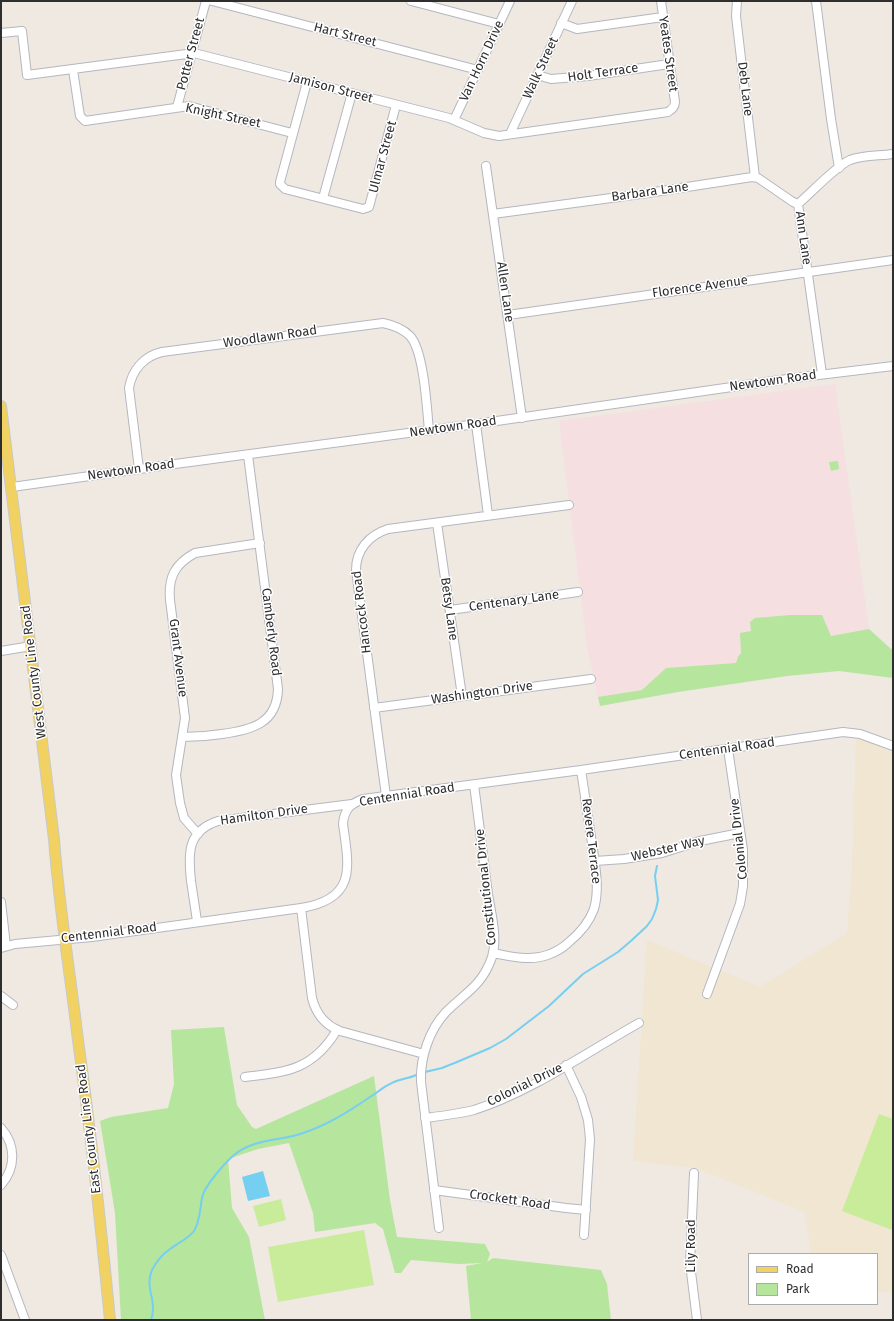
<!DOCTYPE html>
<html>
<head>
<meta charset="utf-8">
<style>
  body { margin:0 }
  #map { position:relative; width:894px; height:1321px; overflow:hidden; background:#efe9e1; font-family:"Fira Sans",sans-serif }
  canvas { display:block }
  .frame { position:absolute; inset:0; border:2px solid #2e2e2e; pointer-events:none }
  .legend { position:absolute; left:748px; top:1253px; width:130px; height:52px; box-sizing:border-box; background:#fff; border:1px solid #ababab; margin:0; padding:5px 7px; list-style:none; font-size:12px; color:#2e2e2e }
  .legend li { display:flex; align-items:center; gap:8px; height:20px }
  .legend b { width:20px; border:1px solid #ababab }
</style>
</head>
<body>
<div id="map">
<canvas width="894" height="1321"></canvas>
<div class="frame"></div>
<ul class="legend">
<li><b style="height:5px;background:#f2d163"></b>Road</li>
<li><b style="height:11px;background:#b6e59e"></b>Park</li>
</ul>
</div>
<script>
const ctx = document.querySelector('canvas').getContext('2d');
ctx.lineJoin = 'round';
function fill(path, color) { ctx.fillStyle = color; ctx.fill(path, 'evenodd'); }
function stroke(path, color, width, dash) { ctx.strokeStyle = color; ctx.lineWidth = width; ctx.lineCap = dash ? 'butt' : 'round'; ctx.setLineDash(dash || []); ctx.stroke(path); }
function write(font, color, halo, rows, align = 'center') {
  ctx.font = font + ' "Fira Sans",sans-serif'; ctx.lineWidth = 3; ctx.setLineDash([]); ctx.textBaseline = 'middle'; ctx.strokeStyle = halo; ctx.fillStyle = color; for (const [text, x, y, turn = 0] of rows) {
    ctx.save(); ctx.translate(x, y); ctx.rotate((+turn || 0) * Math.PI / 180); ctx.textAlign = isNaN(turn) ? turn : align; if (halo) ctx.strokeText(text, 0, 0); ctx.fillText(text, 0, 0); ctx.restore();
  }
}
const education = new Path2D(`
  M856,736l37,17v541l-16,-3v-37h-66l-6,-42 -109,-44 -63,-7 14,-221 113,47 87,-54 5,-67z`);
const medical = new Path2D(`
  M835,384l34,245 -39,7 -79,-5 -11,3 1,20 -3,3 -2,6 -70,5 -24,22 -44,7 -11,-51 -28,-225z`);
const green = new Path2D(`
  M838,461l1,8 -8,2 -2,-9z
  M791,615h31l9,21 38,-7 22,20 2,-1v30l-54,-7 -52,5 -109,16 -78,14 -2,-9 44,-7 24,-22 70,-5 2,-6 3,-4 -1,-20 11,-2 -1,-9 5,-4z
  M224,1027l13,78 15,22 4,2 118,-53 16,124 7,37 88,7 5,10 -3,8 6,-4 108,12 6,14 4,36h-140l-5,-54 16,-3 -23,1 -48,-4 -10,13h-6l-12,-44 -8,-6 -60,9 -2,-19 -24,-70 -31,6 -30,10 4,49 17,29 16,83h-144l-6,-107 -15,-92 11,-4 57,-9 6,-24 -3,-54z`);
const pitch = new Path2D(`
  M879,1114l14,5 -1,111 -50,-19z
  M281,1199l5,21 -27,7 -6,-21z
  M364,1230l10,55 -96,17 -10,-55z`);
const water = new Path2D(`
  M263,1171l7,25 -22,5 -6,-24z`);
const stream = new Path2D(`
  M425,1072l17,-4 15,-6 33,-14 16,-9 43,-33 34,-32 35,-22 14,-12 15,-14 5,-7 4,-10 2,-9 -3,-24 2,-10
  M151,1320c7,-19 -7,-32 1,-50 4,-8 11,-16 18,-21 8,-6 18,-10 24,-18 6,-10 6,-22 8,-33 2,-12 23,-35 32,-43 19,-16 44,-14 66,-21 26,-8 48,-22 70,-37 7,-4 13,-10 20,-13 8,-5 18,-5 26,-9`);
const minor = new Path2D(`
  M212,1l266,69
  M411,1l88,23
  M737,1l-1,15 19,161
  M816,1l15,118 8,49
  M561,23l16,6 86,-12
  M1,33l21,-2 5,44 167,-22 255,65 35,15 15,3 169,-24c4,-3 7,-5 7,-10l-14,-101
  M73,70l7,46 5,5 104,-15 103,27
  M537,75l14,4 37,-3 81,-12
  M307,82l-27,100v2l5,5 78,20 6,-2 27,-102
  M177,107l29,-106
  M454,120l56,-119
  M510,134l62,-133
  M486,166l36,252
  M323,198l29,-105
  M798,204l24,170
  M798,204c13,-11 38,-38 52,-44 13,-5 29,-4 43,-6
  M493,214l155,-21 104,-16 6,1 35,24 5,2
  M508,315l385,-55
  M476,424l12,91
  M139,469l-10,-81c3,-18 15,-32 33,-36l221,-29c10,2 20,6 27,13 14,15 17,73 19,95
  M12,487l163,-23 301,-40 318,-46 99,-12
  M437,523l25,173
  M450,610l128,-18
  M1,651l30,-5
  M374,708l217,-29
  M182,737c14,0 27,-1 40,-3 29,-4 55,-10 56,-45l-30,-234
  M386,796l-30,-226c0,-20 13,-35 32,-41l181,-24
  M198,834l-14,-16 -4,-15 -4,-28 9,-57 -15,-118c-2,-23 5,-36 25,-47l65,-10
  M595,861l29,-2 38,-6 38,-12 40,-8
  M1,902l5,44
  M301,908l11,90c4,16 13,27 28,33l84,23
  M197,921c-2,-13 -4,-26 -6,-40 -3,-27 -4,-50 27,-60l134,-17
  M1,948l14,-4 77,-7 209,-29c56,-9 48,-41 42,-84 1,-14 7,-20 20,-25l218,-29 262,-38 17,2 33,12
  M493,953c11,2 22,5 33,5 15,1 31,-5 42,-15 11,-9 21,-20 26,-34 6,-21 1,-44 -2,-66 -4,-24 -7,-48 -11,-73
  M707,994l33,-90 3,-18v-36l-15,-101
  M1,996l12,9
  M566,1065l15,32 7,23 2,19 -6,96
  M245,1077c42,-5 68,-7 92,-47
  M425,1118c16,-2 33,-4 49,-8 57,-18 113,-58 165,-87
  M1,1128c15,17 15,40 0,57
  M694,1173l-4,91 7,56
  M434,1190l132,18 20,2
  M439,1228l-18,-146c-1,-24 8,-52 25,-70 20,-20 36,-26 46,-55 6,-19 -1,-44 -4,-63 -5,-37 -9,-73 -14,-109
  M1,1255l24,65`);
const major = new Path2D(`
  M1,406l53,433c5,67 16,134 24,201 13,93 23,187 32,280`);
const streetNames = [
  ["Hart Street",345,35,14],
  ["Potter Street",191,54,-75],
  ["Yeates Street",668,54,82],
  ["Van Horn Drive",482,61,-65],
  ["Walk Street",541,68,-65],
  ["Holt Terrace",603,73,-8],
  ["Jamison Street",331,88,15],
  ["Deb Lane",745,89,83],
  ["Knight Street",223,116,12],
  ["Ulmar Street",383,157,-75],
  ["Barbara Lane",650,192,-8],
  ["Ann Lane",803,238,82],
  ["Florence Avenue",700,287,-8],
  ["Allen Lane",505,292,82],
  ["Woodlawn Road",270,337,-8],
  ["Newtown Road",773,381,-8],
  ["Newtown Road",453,427,-8],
  ["Newtown Road",131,470,-8],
  ["Centenary Lane",514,601,-8],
  ["Betsy Lane",449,609,82],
  ["Hancock Road",362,612,-97],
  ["Camberly Road",271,632,83],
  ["Grant Avenue",178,658,83],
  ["West County Line Road",34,672,-97],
  ["Washington Drive",482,693,-8],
  ["Centennial Road",727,749,-8],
  ["Centennial Road",407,795,-9],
  ["Hamilton Drive",264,815,-8],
  ["Colonial Drive",739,839,-96],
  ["Revere Terrace",591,841,83],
  ["Webster Way",668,849,-13],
  ["Constitutional Drive",486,887,-96],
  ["Centennial Road",109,933,-7],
  ["Colonial Drive",525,1085,-26],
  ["East County Line Road",89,1129,-97],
  ["Crockett Road",510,1200,8],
  ["Lily Road",691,1246,-90]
];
fill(education, '#f0e6d1');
fill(medical, '#f5dfe0');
fill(green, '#b6e59e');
fill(pitch, '#c9ec9a');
fill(water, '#75cff0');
stroke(stream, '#75cff0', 2);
stroke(minor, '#b4b7c1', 10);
stroke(major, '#c9c9c9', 12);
stroke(minor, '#fff', 8);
stroke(major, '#f2d163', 10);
write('13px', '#2e2e2e', '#fff', streetNames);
</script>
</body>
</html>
